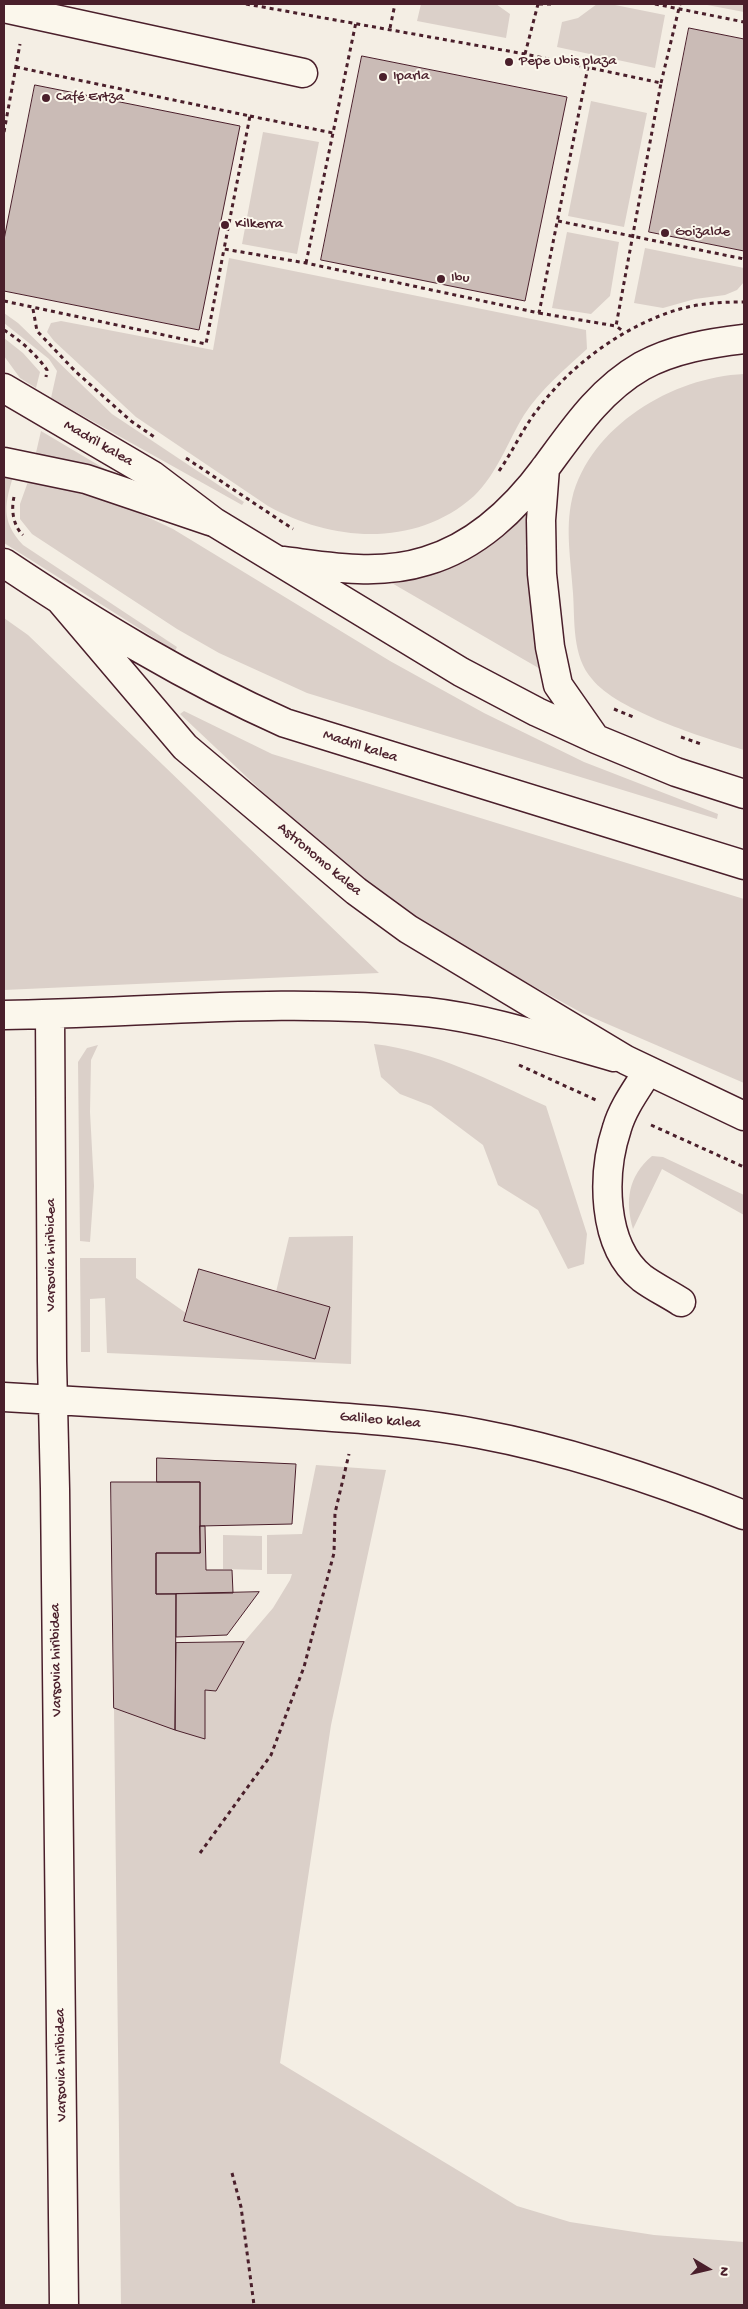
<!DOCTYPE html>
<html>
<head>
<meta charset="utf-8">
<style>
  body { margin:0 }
  #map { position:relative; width:748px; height:2309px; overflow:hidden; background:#f4eee4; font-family:"Gochi Hand",sans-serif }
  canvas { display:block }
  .frame { position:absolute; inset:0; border:5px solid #4a1f2b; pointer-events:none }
  .north { position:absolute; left:683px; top:2244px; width:50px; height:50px; -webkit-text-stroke:4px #fbf7ec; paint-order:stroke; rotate:99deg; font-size:14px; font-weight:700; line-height:20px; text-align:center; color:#4a1f2b }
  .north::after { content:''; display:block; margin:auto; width:18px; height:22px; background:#4a1f2b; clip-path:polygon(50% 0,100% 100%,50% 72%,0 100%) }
</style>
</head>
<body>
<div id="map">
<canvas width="748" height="2309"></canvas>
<div class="frame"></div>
<div class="north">N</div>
</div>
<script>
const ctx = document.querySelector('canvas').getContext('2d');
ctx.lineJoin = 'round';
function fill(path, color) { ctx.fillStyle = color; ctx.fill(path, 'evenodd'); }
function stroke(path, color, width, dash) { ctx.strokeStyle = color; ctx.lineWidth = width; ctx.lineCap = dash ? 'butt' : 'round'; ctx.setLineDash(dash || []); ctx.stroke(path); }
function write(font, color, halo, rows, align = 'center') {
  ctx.font = font + ' "Gochi Hand",sans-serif'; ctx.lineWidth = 4; ctx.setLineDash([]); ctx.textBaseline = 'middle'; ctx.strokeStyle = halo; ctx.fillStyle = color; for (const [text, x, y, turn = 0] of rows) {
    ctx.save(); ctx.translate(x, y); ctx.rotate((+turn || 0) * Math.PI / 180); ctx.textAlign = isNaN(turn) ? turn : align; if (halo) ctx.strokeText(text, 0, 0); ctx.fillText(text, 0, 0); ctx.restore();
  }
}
const green = new Path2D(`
  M421,4h75l14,10 -4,24 -89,-17z
  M597,4h13l55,11 -10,53 -98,-21 5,-25 16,-4z
  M702,4h42v8z
  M591,101l56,12 -23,114 -56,-11z
  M263,132l56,10 -22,112 -55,-10z
  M567,232l52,10 -9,54 -19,18 -39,-6z
  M645,248l99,20v14l-7,8 -12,5 -30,4 -32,9 -29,-5z
  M229,258l357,72 1,19c-23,21 -46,40 -63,66 -16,26 -27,59 -50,81 -58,52 -142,46 -206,10l-132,-89 -82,-76 -7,-9 4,-9 10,-2 152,29z
  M4,313l14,10 94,91 132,88 -2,3 -191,-107 6,-27 -8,-12 -45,-36z
  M4,338l19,15 17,19 -4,16 -16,-10 -16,-22z
  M744,374v376c-39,-12 -127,-39 -152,-71 -20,-23 -17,-57 -19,-86 -2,-31 -8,-64 -1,-94 18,-73 101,-122 172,-125z
  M41,431l96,57 -102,-31z
  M4,473h10c-9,31 -14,47 9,72l154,102 -2,4 -171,-108z
  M30,476l94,30 49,23 217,132 94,52 100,49 134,52 -1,5 -410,-126 -88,-40 -42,-24 -145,-95 -12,-15v-15z
  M531,504c-7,58 1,109 11,166l-152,-88c15,-3 31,-4 45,-9 42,-14 67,-38 96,-69z
  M4,618l24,17 351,338 -375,17z
  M184,711l88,43 472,145v184l-162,-70 -123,-68 -78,-50 -75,-62 -126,-119z
  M374,1044c62,7 116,37 172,62l41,128 -3,30 -16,5 -30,-59 -40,-25 -15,-40 -52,-39 -31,-12 -19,-17z
  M98,1045l-7,15 -1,52 4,74 -4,56 -10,-1 -2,-179 9,-14z
  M652,1156l11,1 81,38v20l-82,-46 -29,60c-8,-28 -5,-53 19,-73z
  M353,1236l-2,128 -244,-11 -2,-55 -15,1v53h-9l-1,-94h56v20l50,35 -2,8 130,38 -38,-67 13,-55z
  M316,1465l70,5 -55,255 -51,338 237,143 53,16 84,13 90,7v63h-623l-7,-597 91,31v-49l11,1 28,-49 29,-34 17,-28 2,-6h-25v-39l35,-1z
  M223,1535l39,1v34l-39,-1z`);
const building = new Path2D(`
  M689,28l55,11v212l-95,-19z
  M362,56l205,41 -42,204 -204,-41z
  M35,85l205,41 -41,204 -195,-39v-51z
  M199,1269l131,38 -15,52 -131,-38z
  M157,1458l139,6 -4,60 -92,2v-44h-43z
  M111,1482h89v71h-44v41h20l-1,136 -61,-22z
  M200,1526h5l1,44h26l1,23 -77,1v-41h44z
  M259,1592l-32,43 -51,2v-43z
  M244,1642l-28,49 -11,-1v49l-30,-9 1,-87z`);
const path = new Path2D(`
  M246,4l279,50 136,29 -45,243 8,6
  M539,4h16
  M655,4l89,18
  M390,28l5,-24
  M525,54l13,-50
  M16,67l234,49 -26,133
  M661,83l19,-79
  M250,116l83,17
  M4,132l16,-88
  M558,221l186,38
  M306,263l50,-241
  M4,301l202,43 18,-95 82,14 233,50 49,-246
  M33,309l4,22 38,40 56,50 25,17
  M539,313l77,13
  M4,330c16,10 32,24 43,40l-1,7
  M186,458l107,71
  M499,471c14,-20 24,-43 39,-62 33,-45 89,-85 142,-100 21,-6 43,-7 64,-7
  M14,497c-3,12 -1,29 9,38
  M614,709l22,9
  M681,737l20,7
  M519,1065l77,35
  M651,1125l93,42
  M200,1853l71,-98 33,-88 30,-114 1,-40 14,-59
  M232,2173l9,34 13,98`);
const minor = new Path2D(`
  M4,8l299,65
  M4,462l82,17 124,42
  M50,1014l2,347 3,128 9,816
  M4,1015c140,-2 283,-18 423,-3 63,7 126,28 187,45
  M648,1071c-11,18 -25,36 -31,57 -15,45 -16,117 25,150 12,9 27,16 39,24
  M4,1397c91,6 182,11 272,16 69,5 137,8 204,21 91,17 179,47 264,81`);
const major = new Path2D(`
  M4,388l148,87 62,47 247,150 76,40 59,27 80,33 68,22
  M545,468l-4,52 1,54 8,73 8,38 37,53
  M283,561c49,6 95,15 143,0 51,-15 89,-52 120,-94 28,-38 54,-77 96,-101 31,-17 68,-23 102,-27
  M4,563c90,60 182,116 281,160l459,142
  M61,601l124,146 171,144 52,38 218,131 118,56`);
const markers = [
  [509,62,5,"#4a1f2b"],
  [383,77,5,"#4a1f2b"],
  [46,98,5,"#4a1f2b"],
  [225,225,5,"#4a1f2b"],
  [665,233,5,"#4a1f2b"],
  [441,279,5,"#4a1f2b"]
];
const poiNames = [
  ["Pepe Ubis plaza",519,62],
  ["Iparla",393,77],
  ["Café Ertza",56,98],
  ["Kilkerra",235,225],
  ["Goizalde",675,233],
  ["Ibu",451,279]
];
const streetNames = [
  ["Madril kalea",98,444,30],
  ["Madril kalea",360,747,18],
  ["Astronomo kalea",319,860,40],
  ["Varsovia hiribidea",52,1255,-90],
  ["Galileo kalea",380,1421,5],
  ["Varsovia hiribidea",57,1660,-91],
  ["Varsovia hiribidea",62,2065,-91]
];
fill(green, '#dbd0c9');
fill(building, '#cabbb6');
stroke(building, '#4a1f2b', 1);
stroke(minor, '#4a1f2b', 31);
stroke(major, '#4a1f2b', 31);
stroke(path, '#4a1f2b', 3, [4, 4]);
stroke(minor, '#fbf7ec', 28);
stroke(major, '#fbf7ec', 28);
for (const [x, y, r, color] of markers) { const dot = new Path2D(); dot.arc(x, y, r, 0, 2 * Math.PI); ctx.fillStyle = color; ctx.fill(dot); stroke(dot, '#fbf7ec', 2); }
write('15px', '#4a1f2b', '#fbf7ec', poiNames, 'left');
write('15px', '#4a1f2b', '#fbf7ec', streetNames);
</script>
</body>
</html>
